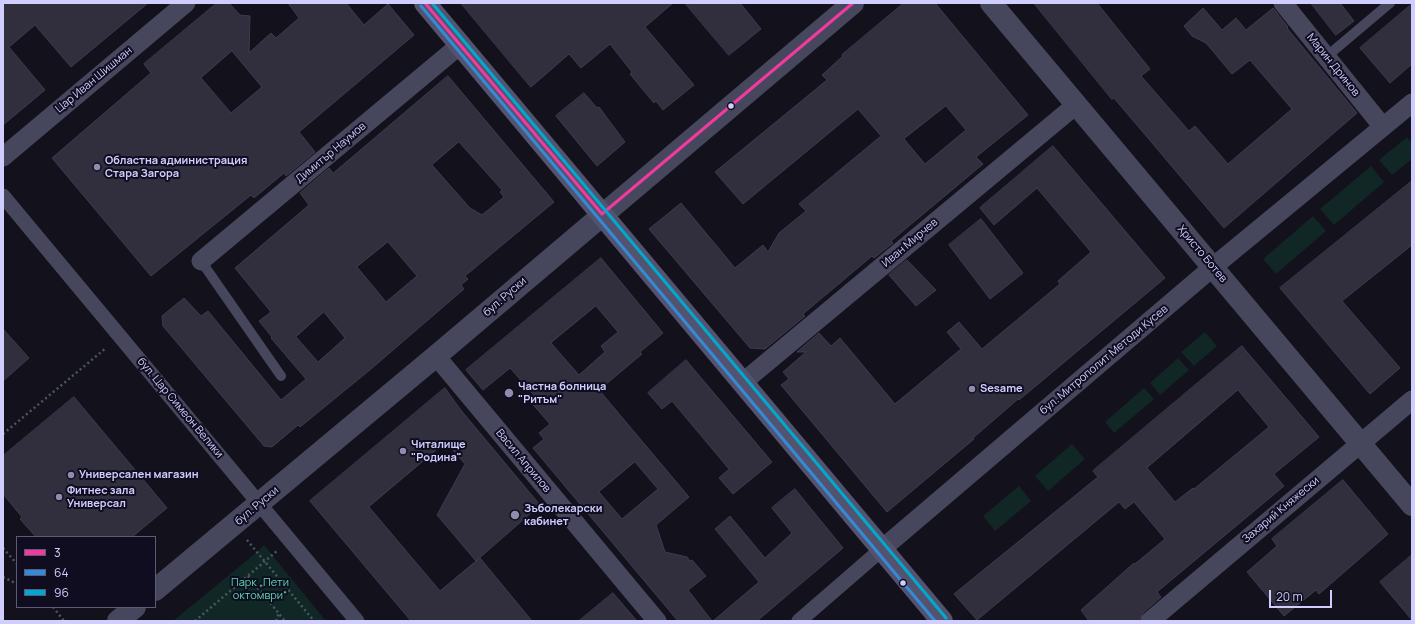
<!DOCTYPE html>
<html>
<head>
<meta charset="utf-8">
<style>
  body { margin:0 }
  #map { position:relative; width:1415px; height:624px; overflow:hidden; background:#13111c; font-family:Manrope,sans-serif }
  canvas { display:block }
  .frame { position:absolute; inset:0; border:4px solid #d0cefe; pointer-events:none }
  .legend { position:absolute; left:16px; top:536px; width:140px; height:72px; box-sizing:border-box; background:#100d20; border:1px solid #5d5a79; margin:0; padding:5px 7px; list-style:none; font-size:12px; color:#d0cefe }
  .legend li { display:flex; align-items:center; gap:8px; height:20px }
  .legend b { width:20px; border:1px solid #5d5a79 }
  .scale { position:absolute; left:1269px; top:590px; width:63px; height:18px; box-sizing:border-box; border:2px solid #d0cefe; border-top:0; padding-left:5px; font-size:12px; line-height:14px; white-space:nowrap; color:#d0cefe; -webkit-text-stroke:3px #100d20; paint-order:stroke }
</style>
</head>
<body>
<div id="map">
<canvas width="1415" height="624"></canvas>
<div class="frame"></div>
<ul class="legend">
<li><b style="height:5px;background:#f13a9d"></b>3</li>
<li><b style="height:5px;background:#338bd7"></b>64</li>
<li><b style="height:5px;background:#00a9ce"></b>96</li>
</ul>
<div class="scale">20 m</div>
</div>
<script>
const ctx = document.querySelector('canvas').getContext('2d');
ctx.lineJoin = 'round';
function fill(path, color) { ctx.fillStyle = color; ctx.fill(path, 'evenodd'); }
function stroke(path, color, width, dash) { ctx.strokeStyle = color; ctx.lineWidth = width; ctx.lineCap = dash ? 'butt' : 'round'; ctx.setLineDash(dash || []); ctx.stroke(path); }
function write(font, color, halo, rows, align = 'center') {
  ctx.font = font + ' Manrope,sans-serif'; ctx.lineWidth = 4; ctx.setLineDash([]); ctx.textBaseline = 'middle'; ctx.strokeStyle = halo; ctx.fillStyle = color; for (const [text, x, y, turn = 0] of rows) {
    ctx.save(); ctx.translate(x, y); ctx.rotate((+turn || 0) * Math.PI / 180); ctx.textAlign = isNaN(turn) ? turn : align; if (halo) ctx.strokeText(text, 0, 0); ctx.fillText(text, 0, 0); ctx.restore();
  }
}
const green = new Path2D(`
  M1407,137l5,6v16l-20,16 -13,-15z
  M1371,166l13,16 -50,43 -14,-16z
  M1313,216l13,15 -50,43 -13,-15z
  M1205,332l12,14 -23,20 -13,-14z
  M1178,358l11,12 -29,25 -10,-12z
  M1144,388l10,11 -40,34 -9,-11z
  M1072,444l13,15 -37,32 -13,-15z
  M1019,486l12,15 -36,30 -12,-15z
  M264,545l62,76h-153l84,-69z`);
const building = new Path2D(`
  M3,3h145l-77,64 -36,-42 -26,22 36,43 -42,35z
  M217,3h12l11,12 10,1 -1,37 22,-20 5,5 23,-20 -11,-15h58l18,22 24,-21 26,31 -115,97 16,20 -29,24 -2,-3 -30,25 -3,-3 -100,81 -99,-118 99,-85 -7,-9zM232,51l30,36 -31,26 -30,-35z
  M461,3h212l-28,24 49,58 -31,25 -7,-9 -2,2 -24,-29 2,-2 -22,-28 -29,24 -12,-14 -38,33z
  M685,3h55l21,26 -32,26z
  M904,3h31l93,112 -52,42 7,7 -92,77 2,2 -19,15 -2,-2 -69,58 2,2 -40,33 -15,-1 -101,-119 32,-26 54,65 28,-23 5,7 11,-19 27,-22 -7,-7 82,-68 -23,-27 -115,95 -28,-32 112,-92 -5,-5 21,-19 -1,-1zM946,106l20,24 -41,34 -21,-25z
  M1034,3h63l53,66 -9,7 48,55 6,-5 33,38 64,-55 -42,-49 -18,14 -26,-31 -14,-7 -8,-10 19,-18 19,22 14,-12 10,12 27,-22 15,19 -1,1 70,85 -133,115 -110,-130 -2,1z
  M1311,3h29l14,18 -18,14z
  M1412,4v60l-22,19 -30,-35z
  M448,76l106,126 -89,74 3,3 -7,6 3,4 -93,80 -71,58 -2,-2 -26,22 -8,-1 -101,-120 -1,-10 22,-18 17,18 7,-5 73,89 25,-21 -35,-41 1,-1 -13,-16 12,-9 -36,-44 74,-63 -9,-12 29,-25 4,5zM459,142l43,48 -2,2 4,5 -22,18 -12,-7 -38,-43zM388,242l29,34 -31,26 -29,-35zM324,312l21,26 -27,24 -22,-25z
  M584,93l13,15 2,-1 26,35 -28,24 -41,-50z
  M1053,146l112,132 -146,122 -1,-1 -45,39 1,1 -87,73 -106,-127 8,-6 -6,-7 23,-20h-9l22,-19 12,13 9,-8 55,66 66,-55 -14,-17 12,-10 23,27 78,-65 -2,-3 33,-29 -54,-64 -43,37 -14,-17z
  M1412,181v64l-70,56 58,67 -30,26 -90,-106z
  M981,219l42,54 -33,26 -41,-54z
  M601,258l62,75 -23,19 2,2 -43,36 90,107 -33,28 9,27 22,5 3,4 2,-1 14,16 -18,14 24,31h-34l-145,-173 11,-9 -5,-6 11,-9 -21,-24 5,-5 -24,-27 -27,22 -17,-20zM596,306l22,26 -17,14 4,6 -26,23 -28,-32zM635,462l23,27 -36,30 -23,-27z
  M907,260l29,30 -20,16 -27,-31z
  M3,329l26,29 -26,23z
  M1242,346l77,91 -45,37 10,12 -127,106 4,5 -18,16 -4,8h-50l-8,-11 53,-47 1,1 30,-25 -31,-37 -9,7 -6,-7 -142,118 -23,-26 144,-117 -5,-6zM1238,390l31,37 -75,62 -1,-1 -18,14 -28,-34z
  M686,360l86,102 -39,32 -14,-16 10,-9 -57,-68 -10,8 -14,-16z
  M445,388l15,21 80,96 -64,56 4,-3 52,63h-121l-101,-120zM446,442l19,22 -28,51 39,46 -36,30 -71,-84z
  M74,397l93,111 -35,29h-96l-16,-18 2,-2 -19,-23v-38z
  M1343,480l45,54 -69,60 -3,-4 -32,26 -37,-44 30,-26 -5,-7z
  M795,489l48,59 -86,73h-44l46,-39 -44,-53 15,-13 35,42 27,-25 -20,-25z
  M1412,555v65l-32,-38z
  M613,593l24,28h-58z`);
const path = new Path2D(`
  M3,434l103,-86
  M247,540l67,81
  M3,548l14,16
  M248,576l37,45
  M3,577l14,7
  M53,607l11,14
  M195,621l82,-70
  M276,621l3,-8`);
const service = new Path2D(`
  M1326,57l64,-54
  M201,261l80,115`);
const pedestrian = new Path2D(`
  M3,196l354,425
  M799,621l83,-72`);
const minor = new Path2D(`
  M1283,3l100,124
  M3,157l183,-154
  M201,261l259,-216
  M436,356l221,265
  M742,383l335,-279
  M882,549l331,-282 199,-164
  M1150,621l262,-221`);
const tertiary = new Path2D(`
  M991,3l421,502
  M155,590l281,-234 417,-353
  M118,621l17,-14`);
const secondary = new Path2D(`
  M425,3l517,618`);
const bus1 = new Path2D(`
  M425,3l177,211
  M602,214l251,-211`);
const bus2 = new Path2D(`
  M421,6l514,615`);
const bus3 = new Path2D(`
  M432,3l514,615`);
const markers = [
  [731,106,3.5,"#d0cefe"],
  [97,167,4,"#8e8caf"],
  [972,389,4,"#8e8caf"],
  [509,393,5,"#8e8caf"],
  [403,451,4,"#8e8caf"],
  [71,475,4,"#8e8caf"],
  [59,497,4,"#8e8caf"],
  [515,515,5,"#8e8caf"],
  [903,583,3.5,"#d0cefe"]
];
const streetNames = [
  ["Марин Дринов",1333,65,51],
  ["Цар Иван Шишман",94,80,-40],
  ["Димитър Наумов",331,153,-40],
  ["Иван Мирчев",910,243,-40],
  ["Христо Ботев",1202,254,50],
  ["бул. Руски",505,297,-41],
  ["бул. Митрополит Методи Кусев",1104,360,-40],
  ["бул. Цар Симеон Велики",180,408,50],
  ["Васил Априлов",523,461,50],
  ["бул. Руски",257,506,-40],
  ["Захарий Княжески",1281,510,-40]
];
const poiNames = [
  ["Областна администрация",105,161],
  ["Стара Загора",105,174],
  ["Частна болница",518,387],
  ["\"Ритъм\"",518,400],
  ["Sesame",980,389],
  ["Читалище",411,445],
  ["\"Родина\"",411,458],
  ["Универсален магазин",79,475],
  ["Фитнес зала",67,491],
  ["Универсал",67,504],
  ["Зъболекарски",524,509],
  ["кабинет",524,522]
];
const parkNames = [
  ["Парк „Пети",260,583],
  ["октомври“",260,596]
];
fill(green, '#112726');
fill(building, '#312f3e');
stroke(building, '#3e3b4f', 1);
stroke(path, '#485763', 2.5, [2, 3]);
stroke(service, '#46475d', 10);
stroke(pedestrian, '#46475d', 15);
stroke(minor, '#46475d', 19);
stroke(tertiary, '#46475d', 22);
stroke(secondary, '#54536f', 22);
stroke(bus1, '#f13a9d', 3);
stroke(bus2, '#338bd7', 3);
stroke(bus3, '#00a9ce', 3);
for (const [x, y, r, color] of markers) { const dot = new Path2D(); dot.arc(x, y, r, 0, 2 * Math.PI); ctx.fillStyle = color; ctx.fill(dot); stroke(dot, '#100d20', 1.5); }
write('11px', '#d0cefe', '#100d20', streetNames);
write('bold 11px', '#d0cefe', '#100d20', poiNames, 'left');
write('11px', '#5cdcb5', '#100d20', parkNames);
</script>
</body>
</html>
